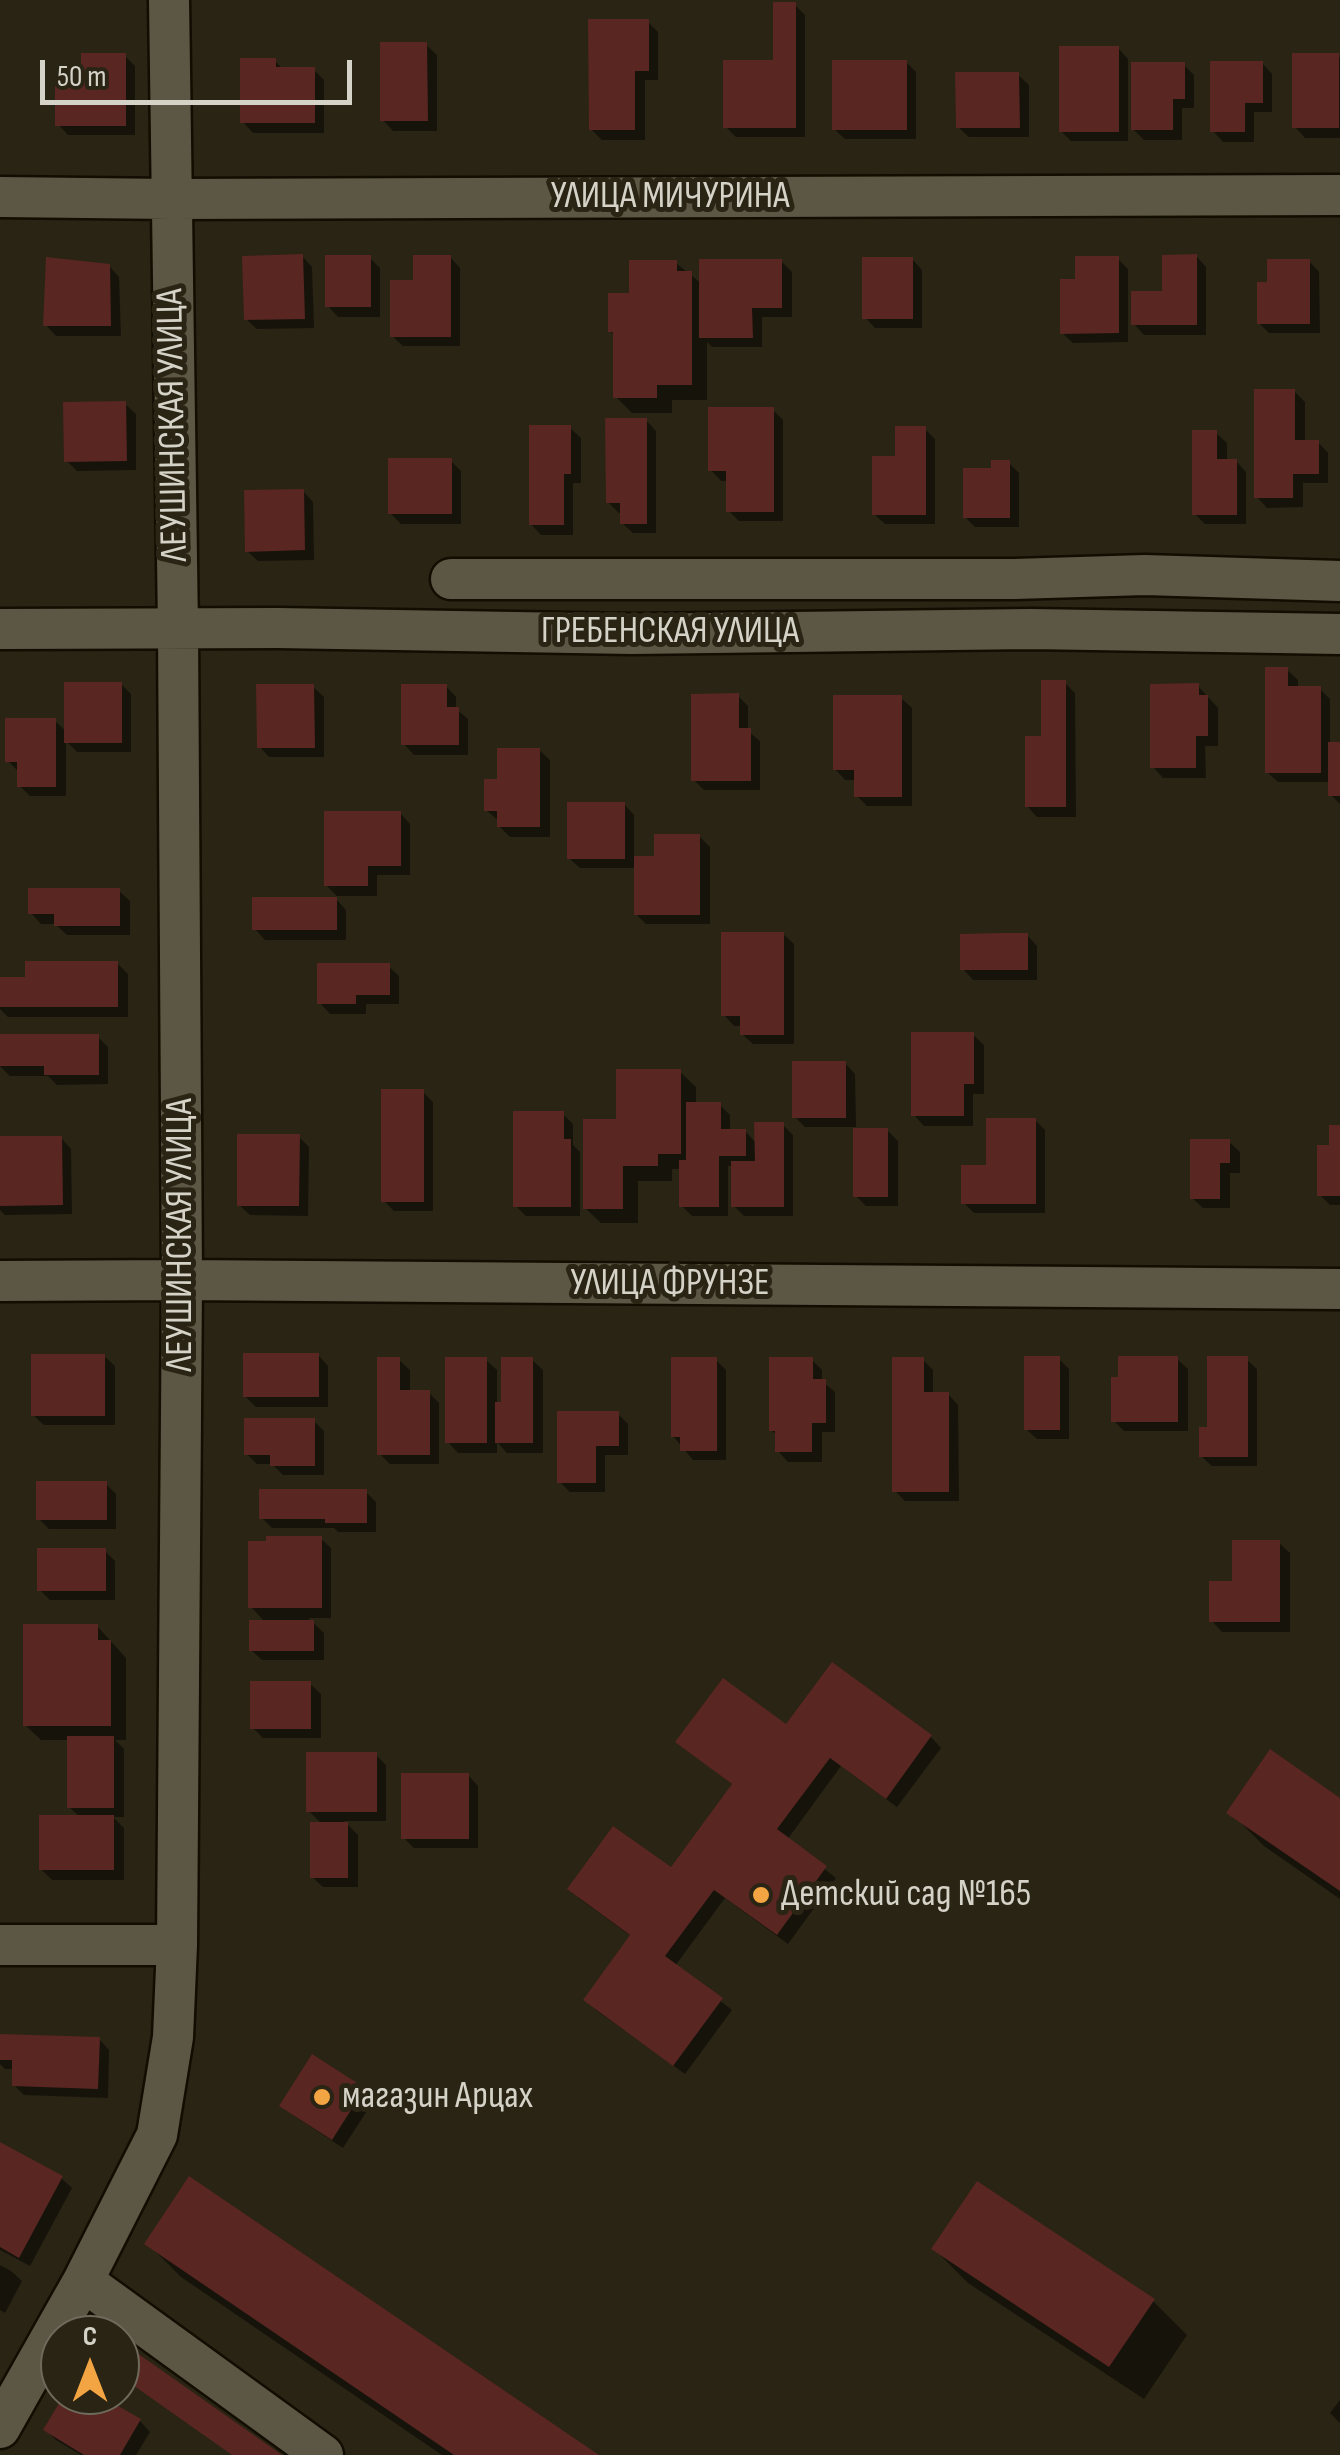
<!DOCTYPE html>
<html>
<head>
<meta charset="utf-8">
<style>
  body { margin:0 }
  #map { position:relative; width:1340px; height:2455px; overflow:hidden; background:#292414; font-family:"Sofia Sans Condensed",sans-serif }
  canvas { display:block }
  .north { position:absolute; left:40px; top:2315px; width:100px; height:100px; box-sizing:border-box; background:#292414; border:2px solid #6e6a5c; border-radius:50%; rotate:0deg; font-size:28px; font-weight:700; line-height:40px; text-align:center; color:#d5d2c8 }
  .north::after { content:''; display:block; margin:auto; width:35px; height:45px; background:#f3a443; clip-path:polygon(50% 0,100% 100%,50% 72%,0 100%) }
  .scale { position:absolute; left:40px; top:60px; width:312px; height:45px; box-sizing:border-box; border:5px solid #d5d2c8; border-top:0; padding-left:12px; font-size:30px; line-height:35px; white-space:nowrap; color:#d5d2c8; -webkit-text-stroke:8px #292414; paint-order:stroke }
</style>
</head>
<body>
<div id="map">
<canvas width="1340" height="2455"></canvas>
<div class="north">С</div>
<div class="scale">50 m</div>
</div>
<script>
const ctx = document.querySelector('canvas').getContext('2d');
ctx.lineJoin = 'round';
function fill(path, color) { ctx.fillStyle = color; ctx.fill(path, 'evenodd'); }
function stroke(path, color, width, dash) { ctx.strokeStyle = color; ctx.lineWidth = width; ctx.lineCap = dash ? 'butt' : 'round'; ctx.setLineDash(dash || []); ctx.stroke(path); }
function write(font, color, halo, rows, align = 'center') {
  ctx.font = font + ' "Sofia Sans Condensed",sans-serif'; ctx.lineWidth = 10; ctx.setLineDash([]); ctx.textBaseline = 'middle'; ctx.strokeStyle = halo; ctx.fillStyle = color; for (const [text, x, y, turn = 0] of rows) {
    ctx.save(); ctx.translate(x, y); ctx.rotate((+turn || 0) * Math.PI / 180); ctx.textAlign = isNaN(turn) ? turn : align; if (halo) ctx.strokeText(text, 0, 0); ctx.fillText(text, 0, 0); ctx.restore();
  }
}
const shadow = new Path2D(`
  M794,4l11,11v122h-69l-10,-10 50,-65z
  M648,22l10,10v48h-13v60h-43l-11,-11z
  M426,45l11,10v76h-44l-10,-11z
  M1118,48l10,11v82h-57l-10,-10z
  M125,56l10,10v69h-67l-10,-11 26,-38z
  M1338,56l2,2v80h-35l-10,-11z
  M275,61l9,9h30l10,10v53h-71l-10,-11z
  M906,62l10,10v67h-71l-11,-10z
  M1262,63l10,11v38h-18v30h-31l-10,-11z
  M1184,65l10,10v33h-12v32h-38l-11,-11z
  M1018,75l11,10v52h-60l-11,-10z
  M302,256l10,11 2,61 -57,1 -11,-10z
  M1196,256l10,11v68h-62l-10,-11 31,-30z
  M450,257l10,11v78h-57l-11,-10 23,-53z
  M370,258l10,10v49h-42l-10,-11z
  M912,259l10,11v58h-47l-10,-11z
  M1118,259l10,10v73l-55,1 -11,-10 16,-52z
  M781,261l11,11v45h-30v30h-50l-5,-5v58h-35v13h-40l-16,-16v-60l-6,-6 22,-36 44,-32 26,21z
  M1309,261l10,11 1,61h-51l-10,-10 10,-39z
  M109,266l10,11 2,59h-65l-10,-11z
  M1294,391l11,11v40h13l10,11v30h-25v24l-36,1 -10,-11z
  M125,404l11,10v56l-59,1 -11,-11z
  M773,410l10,10v101h-44l-11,-11v-29h-7l-10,-11z
  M646,420l10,11v102h-23l-11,-10v-10h-3l-11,-11z
  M570,428l11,10v45h-8v52h-32l-10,-11z
  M925,429l10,10v85h-50l-11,-10 23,-56z
  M1216,433l11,10v18h9l10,11v52h-41l-10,-10z
  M451,461l10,10v53h-60l-11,-11z
  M1009,463l10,10v54h-44l-10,-10 28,-46z
  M303,491l10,11 1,58 -56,1 -11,-10z
  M1287,670l11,10v9h22l10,10v45h10v60l-9,-9v-13h-53l-11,-10z
  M1065,683l10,10 1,124h-39l-10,-11 16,-68z
  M121,684l10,10v58h-54l-11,-11v55h-36l-10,-10 -2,-15 -10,-10 47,-40 12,11z
  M446,686l10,11v12l12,10v36h-54l-10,-11z
  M1198,686l20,22v38h-13l1,32h-43l-10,-11z
  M313,687l11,10v60h-55l-10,-11z
  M738,696l10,10v25l12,10v49h-56l-10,-10z
  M901,698l11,10v98h-45l-10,-10v-16h-12l-10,-11z
  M539,750l11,10v77h-40l-11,-11v-5l-13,-11 13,-29z
  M624,804l10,11v43h22l43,-22 11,11v77h-64l-10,-10v-46h-56l-11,-10z
  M400,813l10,11v51h-33v21h-40l-11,-11z
  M119,891l11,10v34h-63l-12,-11h-14l-10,-11z
  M336,899l10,11v30h-81l-10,-11z
  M783,934l11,10v100h-41l-11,-10v-8h-8l-10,-11z
  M1027,935l10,11v34h-64l-10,-11z
  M117,963l11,11v43h-120l-8,-8v-29h27z
  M388,966l11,10v28h-33v10h-36l-10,-11z
  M973,1035l11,10v49h-11v32h-49l-10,-11z
  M0,1037h98l10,10v37l-51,1 -9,-9h-38l-10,-10z
  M845,1063l10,11 1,53h-51l-10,-10z
  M680,1072l16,15v18h24l10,10v16h15l12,13 26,-19 10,10v81h-49l-10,-10v-40h-6v50h-36l-10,-10v-37h-10v12h-34v42h-37l-16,-15 34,-87z
  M423,1092l10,10v109h-39l-10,-10z
  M563,1114l10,10v21l7,7v64h-54l-10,-10z
  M1035,1120l10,10v83h-71l-10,-10z
  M1340,1128v77h-10l-10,-10 11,-48z
  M887,1130l11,11v65h-32l-10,-10z
  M299,1137l10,10 -1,69 -58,-1 -11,-10z
  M61,1138l10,11 1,65 -67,1 -5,-5v-71z
  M1229,1142l11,10v21h-10v35h-27l-11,-10z
  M318,1355l10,11v41h-72l-11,-11z
  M104,1356l11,10v59h-71l-11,-10z
  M1059,1359l10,10v70h-32l-11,-10z
  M1177,1359l11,10v62h-64l-10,-10z
  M1246,1359l11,10v97h-45l-11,-10z
  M399,1360l11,10v23h19l10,10v61h-49l-10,-10z
  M486,1360l11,10v34h7l28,-44 11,10v83h-36l-10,-11v11h-39l-10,-11z
  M716,1360l10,10v90h-33l-20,-24z
  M812,1360l10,10v11l13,11v40h-13v30h-34l-10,-11v-15l-7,-6z
  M923,1360l10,10v24h15l10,11 1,96h-54l-10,-10z
  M618,1414l10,10v31h-23v37h-35l-10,-10z
  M314,1421l10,10v44h-41l-11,-11h-15l-10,-10z
  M106,1484l10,10v35h-67l-10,-10z
  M366,1492l10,10v30h-38l-4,-4h-62l-10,-10z
  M320,1538l11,10v70h-23l16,15v27h-62l-11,-10 15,-27 -15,-16z
  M1279,1543l11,10v79h-68l-10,-11 23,-37z
  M105,1551l10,10v39h-65l-10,-10z
  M97,1626l29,32v82h-11l9,9v68h-11l11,11v52h-72l-11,-11 39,-52 -11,-10v-67h-28l-16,-15z
  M832,1665l99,72 10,11 -44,59 -56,-41 -54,74 49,38 -48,66 -63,-46 -50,68 57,44 -47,64 -89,-64 -10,-10 46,-63 -52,-38 -10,-10 101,-18 63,-85 -55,-44 108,-15z
  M310,1684l11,10v44h-58l-10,-10z
  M376,1755l10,10v56h-42l14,14v52h-35l-11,-10 11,-52 -14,-14z
  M468,1775l10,11v62h-64l-10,-10z
  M1340,1801v98l-76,-53 -34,-34z
  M0,2036l99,3 10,11 -1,48 -84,-3 -10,-10 1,-16h-10l-5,-5z
  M363,2090l11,10 -31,48 -50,-33 -10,-10z
  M0,2145l61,33 11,10 -42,78 -30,-16z
  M147,2243l448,212h-153l-261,-178z
  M934,2249l219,52 34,34 -43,64 -176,-116z
  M0,2265l11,6 11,10 -17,32 -5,-3z
  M67,2395h27l46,26 10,11 -14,23h-55l-25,-15 -10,-10z
  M1340,2400v23l-10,-10z`);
const building = new Path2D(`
  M773,2h23v126h-73v-68h50z
  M588,19h61v52h-14v59h-46z
  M380,42h47l1,79h-48z
  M1059,46h60v86h-60z
  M81,53h45v73h-71v-42h26z
  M1292,53h47v75h-47z
  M240,58h36v9h39v56h-75z
  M832,60h75v70h-75z
  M1210,61h53v42h-18v29h-35z
  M1131,62h54v37h-12v31h-42z
  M955,72h64l1,56h-64z
  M303,254l2,65 -61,1 -2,-64z
  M1197,254v71h-66v-34h31v-36z
  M325,255h46v52h-46z
  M413,255h38v82h-61v-57h23z
  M1075,256h44v77l-59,1v-55h15z
  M46,257l64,7 1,62h-68z
  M862,257h51v62h-51z
  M699,259h83v49h-30l1,30h-54z
  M1267,259h43v65h-53v-42h10z
  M629,260h48v11h15v114h-35v13h-44v-66h-5v-39h21z
  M1254,389h41v51h24v34h-26v24h-39z
  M126,401l1,60 -63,1 -1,-60z
  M708,407h66v105h-48v-41h-18z
  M605,418h42v106h-27v-21h-14z
  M529,425h42v49h-7v51h-35z
  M895,426h31v89h-54v-59h23z
  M1192,430h25v29h20v56h-45z
  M388,458h64v56h-64z
  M991,460h19v58h-47v-50h28z
  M304,489l1,61 -60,2 -1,-62z
  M1265,667h23v19h33v87h-56z
  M1041,680h25v127h-41v-71h16z
  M64,682h58v61h-58z
  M1199,683v12h9v41h-12v32h-46v-84z
  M256,684h58l1,64h-58z
  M401,684h46v23h12v38h-58z
  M739,693v35h12v53h-60v-87z
  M833,695h69v102h-48v-27h-21z
  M5,718h51v69h-39v-25h-12z
  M1328,742h12v54h-12z
  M497,748h43v79h-43v-16h-13v-32h13z
  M567,802h58v57h-58z
  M324,811h77v55h-33v20h-44z
  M654,834h46v81h-66v-59h20z
  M28,888h92v38h-66v-12h-26z
  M252,897h85v33h-85z
  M721,932h63v103h-44v-19h-19z
  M1002,933h26v37h-68v-36z
  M25,961h93v46h-118v-30h25z
  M317,963h73v32h-34v9h-39z
  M911,1032h63v52h-10v32h-53z
  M0,1034h99v41h-55v-9h-44z
  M792,1061h54v57h-54z
  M616,1069h65v85h-23v12h-35v43h-40v-90h33z
  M381,1089h43v113h-43z
  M686,1102h35v27h25v27h-27v51h-40v-47h7z
  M513,1111h51v28h7v68h-58z
  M986,1118h50v86h-75v-39h25z
  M754,1122h30v85h-53v-46h24z
  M1329,1125h11v71h-23v-51h12z
  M853,1128h35v69h-35z
  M237,1134h63l-1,72h-62z
  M0,1136h62l1,69 -63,1z
  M1190,1139h40v24h-10v36h-30z
  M243,1353h76v44h-76z
  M31,1354h74v62h-74z
  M1024,1356h36v74h-36z
  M1118,1356h60v66h-67v-45h7z
  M1207,1356h41v101h-49v-30h8z
  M377,1357h23v33h30v65h-53z
  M445,1357h42v86h-42z
  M501,1357h32v86h-38v-41h6z
  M671,1357h46v94h-37v-14h-9z
  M769,1357h44v22h13v44h-14v29h-37v-21h-6z
  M892,1357h32v35h25v100h-57z
  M557,1411h62v35h-23v37h-39z
  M244,1418h71v48h-45v-11h-26z
  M36,1481h71v39h-71z
  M259,1489h108v34h-42v-4h-66z
  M266,1536h56v72h-74v-67h18z
  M1232,1540h48v82h-71v-41h23z
  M37,1548h69v43h-69z
  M249,1620h65v31h-65z
  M23,1624h75v16h13v86h-88z
  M832,1662l100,73 -46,64 -56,-41 -53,71 50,37 -50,69 -63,-45 -49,66 58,42 -50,68 -90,-66 47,-65 -63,-46 46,-63 58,41 61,-83 -57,-42 48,-64 63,46z
  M250,1681h61v48h-61z
  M67,1736h47v72h-47z
  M1270,1749l70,49v93l-114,-78z
  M306,1752h71v60h-71z
  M401,1773h68v66h-68z
  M39,1815h75v55h-75z
  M310,1822h38v56h-38z
  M0,2034l100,3 -2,52 -86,-3v-26h-12z
  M312,2054l53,34 -33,52 -53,-34z
  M0,2142l63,34 -44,82 -19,-11z
  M189,2176l410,279h-145l-310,-211z
  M977,2181l178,118 -46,68 -178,-118z
  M123,2343l159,112h-50l-112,-79v-29z
  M64,2395h35l42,24 -21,36h-36l-41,-25z`);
const minor = new Path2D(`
  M0,197l171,2 1169,-4
  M451,579h563l131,-4 195,6
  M0,629l278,-1 354,6 399,-5 309,5
  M0,1281l182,-1 1158,9
  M0,1945h177
  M83,2281l240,174
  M0,2428l83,-147 74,-146 16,-98 4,-92 5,-665 -4,-651 -9,-629`);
const markers = [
  [761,1895,10,"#f3a443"],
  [322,2097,10,"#f3a443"]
];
const streetNames = [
  ["УЛИЦА МИЧУРИНА",670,197],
  ["ЛЕУШИНСКАЯ УЛИЦА",174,425,-91],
  ["ГРЕБЕНСКАЯ УЛИЦА",670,632],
  ["ЛЕУШИНСКАЯ УЛИЦА",181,1235,-90],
  ["УЛИЦА ФРУНЗЕ",670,1284]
];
const poiNames = [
  ["Детский сад №165",781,1895],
  ["магазин Арцах",342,2097]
];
fill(shadow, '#0007');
fill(building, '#592622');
stroke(minor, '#120d01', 45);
stroke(minor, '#5c5745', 40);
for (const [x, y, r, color] of markers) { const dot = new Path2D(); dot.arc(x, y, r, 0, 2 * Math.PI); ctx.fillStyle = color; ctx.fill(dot); stroke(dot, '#292414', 4); }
write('38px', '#d5d2c8', '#292414', streetNames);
write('38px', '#d5d2c8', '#292414', poiNames, 'left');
</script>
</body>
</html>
